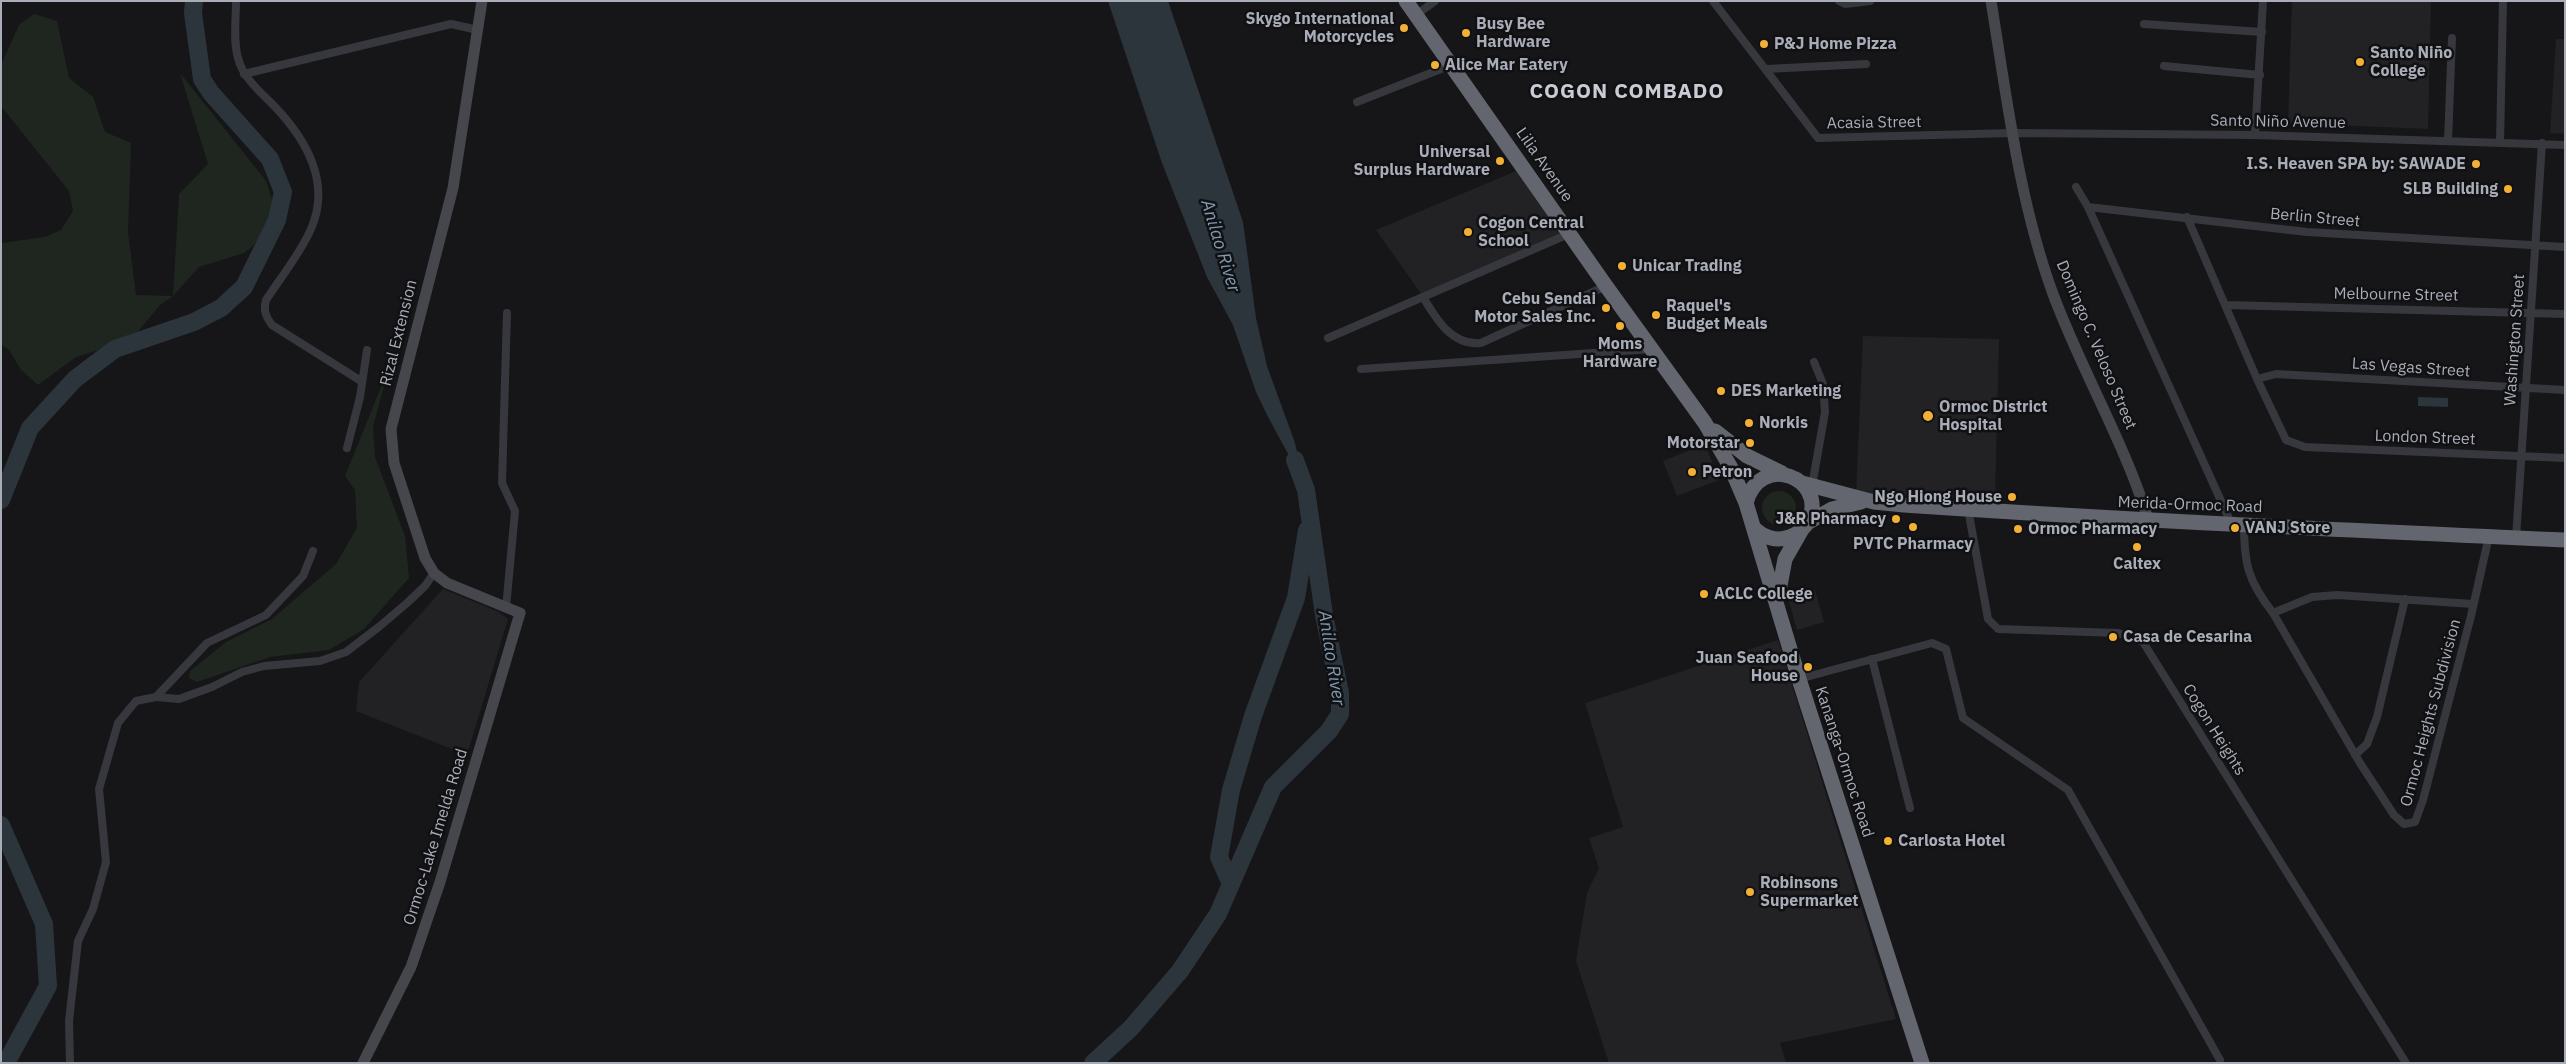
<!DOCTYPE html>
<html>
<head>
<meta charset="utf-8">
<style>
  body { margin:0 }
  #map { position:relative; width:2566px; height:1064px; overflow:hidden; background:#161618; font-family:"IBM Plex Sans",sans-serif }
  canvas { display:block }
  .frame { position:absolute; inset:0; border:2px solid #a8adb8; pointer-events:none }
</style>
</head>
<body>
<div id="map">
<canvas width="2566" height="1064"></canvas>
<div class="frame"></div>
</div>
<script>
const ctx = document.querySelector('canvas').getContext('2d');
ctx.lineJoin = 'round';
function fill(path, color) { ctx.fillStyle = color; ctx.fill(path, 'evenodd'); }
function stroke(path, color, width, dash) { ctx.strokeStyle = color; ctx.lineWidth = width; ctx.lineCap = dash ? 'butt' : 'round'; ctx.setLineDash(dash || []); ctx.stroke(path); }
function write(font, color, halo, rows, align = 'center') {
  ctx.font = font + ' "IBM Plex Sans",sans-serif'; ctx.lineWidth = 5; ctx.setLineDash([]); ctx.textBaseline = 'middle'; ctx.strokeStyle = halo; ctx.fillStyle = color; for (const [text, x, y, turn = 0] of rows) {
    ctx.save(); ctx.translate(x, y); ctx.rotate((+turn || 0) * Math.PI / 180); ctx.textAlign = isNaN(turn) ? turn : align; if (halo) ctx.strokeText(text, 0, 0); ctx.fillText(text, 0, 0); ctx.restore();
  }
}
const built = new Path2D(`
  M2292,1h139l-3,128 -140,-6z
  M2556,39h9v95l-15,-1z
  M1516,171l44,63 -138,61 -46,-65z
  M1863,336l136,3 -4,160 -139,-5z
  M1705,444l14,36 -42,16 -14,-35z
  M443,589l56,23 9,7 -41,136 -111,-44 3,-29z
  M1815,590l9,32 -27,8 -9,-32z
  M1778,640l118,379 -116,24 6,20h-177l-33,-102 11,-68 12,-25 -10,-30 34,-11 -38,-124z`);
const green = new Path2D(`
  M34,14l23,7 12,57 24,19 12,35 26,11 -3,89 8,63 37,1 6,-102 29,-30 -28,-91 87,109 6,21 -2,11 -3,13 -14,18 -10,8 -45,14 -26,29 -13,9 -29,35 -55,17 -38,28 -17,-15 -12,-20 -8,-6v-101l44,-6 16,-7 12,-19 -4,-20 -68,-85v-41l18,-40z
  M388,370l-15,57 2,30 30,79 4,42 -45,51 -35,21 -59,7 -73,25 -8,-4 1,-7 36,-29 46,-23 64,-55 21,-36 -2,-38 -10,-14z
  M1762 508a17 17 0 1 1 34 0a17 17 0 1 1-34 0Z`);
const water = new Path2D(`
  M1108,1h60l75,221 13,96 11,48 28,77 10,42 -38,-70 -11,-23 -23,-67 -26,-48 -45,-114z
  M2418,397l30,1v9l-30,-1z`);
const river = new Path2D(`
  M1,500l29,-72 45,-49 40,-30 79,-27 27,-14 23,-21 33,-67 6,-28 -13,-33 -59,-66 -9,-14 -9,-66 1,-12
  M1,825l43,99 4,62 -42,77
  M1230,882l-11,-25 12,-67 22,-74 43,-118 11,-68
  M1093,1063l38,-35 49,-57 38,-57 55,-127 56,-56 11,-17v-21l-16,-78 -18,-125 -11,-30`);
const street = new Path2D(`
  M236,1c0,18 -3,40 2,57 5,21 25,36 39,51 30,32 54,75 34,120 -11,25 -30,48 -45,71 -3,10 0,17 6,25l89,56
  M1713,1l105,137 195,-5 242,2 310,10
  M1839,1l6,3 25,-3
  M1416,15l19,-14
  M2144,24l118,8
  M2164,66l96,9
  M1766,69l100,-5
  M244,74l207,-50 27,6
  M1357,102l94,-37
  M2255,135l8,-134
  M2448,141l4,-103
  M2500,143l3,-142
  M2076,187l12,20 219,25 258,15
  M2088,207l143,316
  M2187,217l70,162 29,61 19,7 260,11
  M1423,297c13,22 29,49 58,46l125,-57
  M2227,305l338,9
  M1328,338l243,-105
  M1361,369l291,-20
  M2257,379l19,-5 289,16
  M347,448l13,-51 7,-47
  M1812,486l13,-74 -2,-28 -9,-22
  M1968,509l20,110 10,10 120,4 25,9 263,421
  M2244,524c0,40 4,57 29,89l87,150 34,52 10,9 11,-2 8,-22 48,-184 18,-80
  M2516,538l26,-395
  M506,608l9,-97 -13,-28 5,-170
  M2273,613l39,-16 25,-2 136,9
  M1872,659l38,149
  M1799,679l133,-36 14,6 17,69 105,72 152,270
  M156,697l51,-54 59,-28 37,-39 10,-25
  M2355,755l12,-11 10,-27 28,-118
  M70,1063l-1,-42 9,-80 15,-32 13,-47 -7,-73 19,-66 18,-22 20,-4 23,2 33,-12 30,-15 22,-6 56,-5 26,-9 34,-26 27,-23 18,-17 9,-13`);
const secondary = new Path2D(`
  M1991,1c16,98 28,200 62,293 29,78 72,149 96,228
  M363,1063l48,-96 29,-85 80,-269 -73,-30 -13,-10 -9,-15 -31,-95 -3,-34 62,-241 29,-187`);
const highway = new Path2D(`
  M1406,1l200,285 99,137 26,45 15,35 53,176 123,384
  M1715,431l32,25 35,17
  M1802,483l72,19 30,3c220,15 440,25 661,35
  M1746,503c14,-52 81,-25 63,17 -4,8 -11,14 -20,17 -13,5 -26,0 -35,-9
  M1807,523l25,-14 29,-7
  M1778,596l7,-37 16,-28`);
const markers = [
  [1404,28,5,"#f2b134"],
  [1466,33,5,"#f2b134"],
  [1764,44,5,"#f2b134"],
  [2360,62,5,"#f2b134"],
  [1435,65,5,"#f2b134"],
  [1500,161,5,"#f2b134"],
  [2476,164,5,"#f2b134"],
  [2508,189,5,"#f2b134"],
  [1468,232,5,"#f2b134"],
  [1622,266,5,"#f2b134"],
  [1606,308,5,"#f2b134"],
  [1656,315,5,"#f2b134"],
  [1620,326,5,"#f2b134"],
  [1721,391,5,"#f2b134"],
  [1928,416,6,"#f2b134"],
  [1749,423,5,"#f2b134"],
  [1750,443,5,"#f2b134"],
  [1692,472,5,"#f2b134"],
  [2012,497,5,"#f2b134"],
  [1896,519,5,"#f2b134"],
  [1913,527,5,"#f2b134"],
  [2235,528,5,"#f2b134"],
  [2018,529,5,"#f2b134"],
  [2137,547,5,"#f2b134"],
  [1704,594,5,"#f2b134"],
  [2113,637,5,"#f2b134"],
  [1808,667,5,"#f2b134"],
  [1888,841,5,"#f2b134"],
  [1750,892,5,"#f2b134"]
];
const poiNames = [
  ["Skygo International",1394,19,"right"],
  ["Motorcycles",1394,37,"right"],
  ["Busy Bee",1476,24],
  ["Hardware",1476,42],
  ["P&J Home Pizza",1774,44],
  ["Santo Niño",2370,53],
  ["College",2370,71],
  ["Alice Mar Eatery",1445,65],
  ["Universal",1490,152,"right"],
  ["Surplus Hardware",1490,170,"right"],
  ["I.S. Heaven SPA by: SAWADE",2466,164,"right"],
  ["SLB Building",2498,189,"right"],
  ["Cogon Central",1478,223],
  ["School",1478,241],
  ["Unicar Trading",1632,266],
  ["Cebu Sendai",1596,299,"right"],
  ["Motor Sales Inc.",1596,317,"right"],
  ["Raquel's",1666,306],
  ["Budget Meals",1666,324],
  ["Moms",1620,344,"center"],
  ["Hardware",1620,362,"center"],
  ["DES Marketing",1731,391],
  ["Ormoc District",1939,407],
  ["Hospital",1939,425],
  ["Norkis",1759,423],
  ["Motorstar",1740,443,"right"],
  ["Petron",1702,472],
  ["Ngo Hiong House",2002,497,"right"],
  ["J&R Pharmacy",1886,519,"right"],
  ["VANJ Store",2245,528],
  ["Ormoc Pharmacy",2028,529],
  ["PVTC Pharmacy",1913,544,"center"],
  ["Caltex",2137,564,"center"],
  ["ACLC College",1714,594],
  ["Casa de Cesarina",2123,637],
  ["Juan Seafood",1798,658,"right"],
  ["House",1798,676,"right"],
  ["Carlosta Hotel",1898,841],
  ["Robinsons",1760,883],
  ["Supermarket",1760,901]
];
const streetNames = [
  ["Santo Niño Avenue",2278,122,1],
  ["Acasia Street",1874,123,-1],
  ["Lilia Avenue",1544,165,55],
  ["Berlin Street",2315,218,5],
  ["Melbourne Street",2396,295,1],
  ["Rizal Extension",399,333,-76],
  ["Washington Street",2515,340,-86],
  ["Domingo C. Veloso Street",2096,345,67],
  ["Las Vegas Street",2411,368,4],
  ["London Street",2425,438,2],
  ["Merida-Ormoc Road",2190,505,2],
  ["Ormoc Heights Subdivision",2431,713,-75],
  ["Cogon Heights",2214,730,58],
  ["Kananga-Ormoc Road",1844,762,72],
  ["Ormoc-Lake Imelda Road",436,837,-73]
];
const waterNames = [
  ["Anilao River",1220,246,73],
  ["Anilao River",1331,658,81]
];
const districtNames = [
  ["COGON COMBADO",1627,92]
];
fill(built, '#222225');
fill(green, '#1e261f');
fill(water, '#2c353c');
stroke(river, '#2c353c', 18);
stroke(street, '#37383d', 8);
stroke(secondary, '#45474d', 11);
stroke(highway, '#63666e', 15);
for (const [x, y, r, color] of markers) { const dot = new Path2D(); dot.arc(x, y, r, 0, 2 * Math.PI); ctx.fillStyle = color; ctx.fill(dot); stroke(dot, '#111113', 2); }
write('bold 16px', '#a8adb8', '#111113', poiNames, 'left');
write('16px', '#a8adb8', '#111113', streetNames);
write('italic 18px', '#7f9bb3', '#111113', waterNames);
ctx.letterSpacing = '1px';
write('bold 21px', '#c9ccd4', '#111113', districtNames);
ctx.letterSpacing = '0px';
</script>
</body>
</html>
